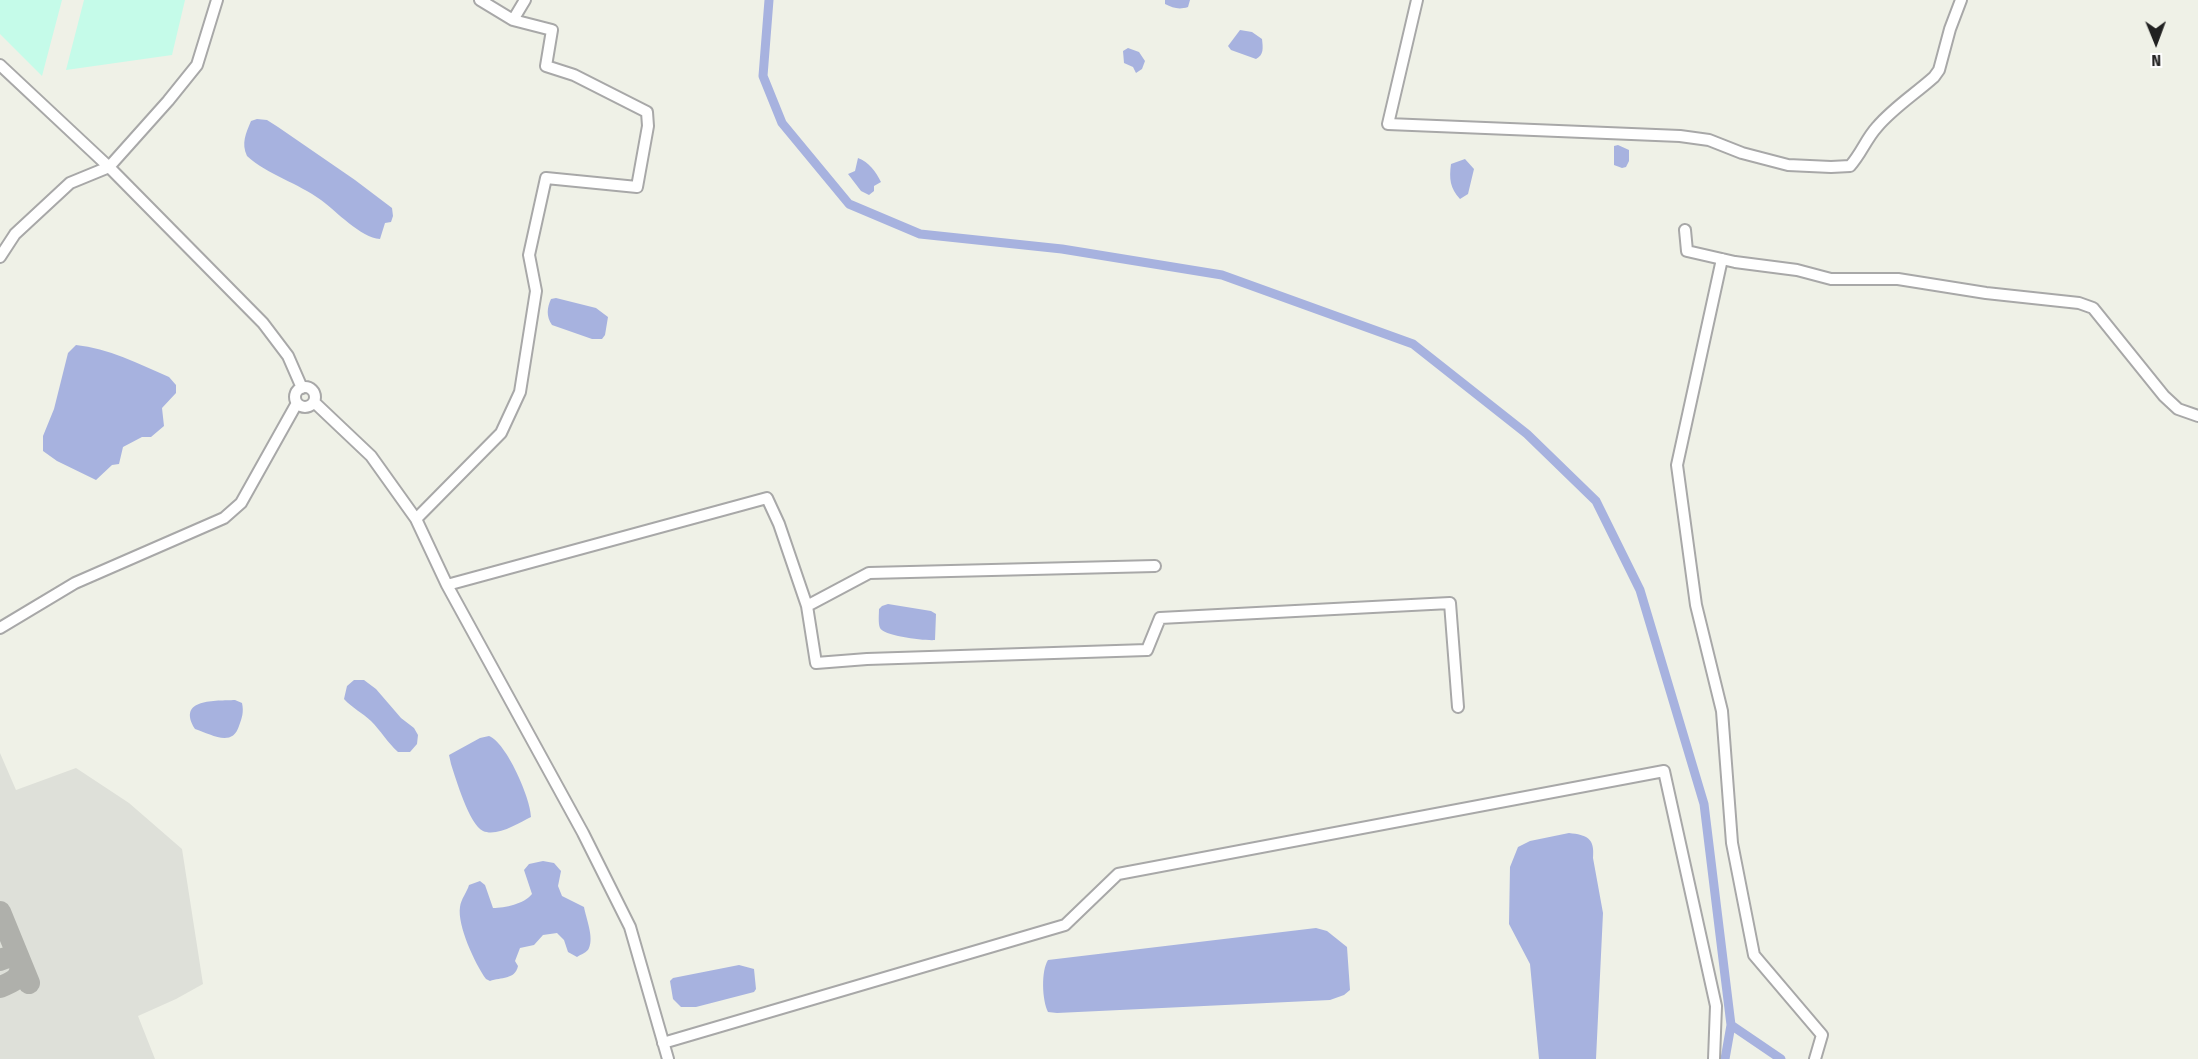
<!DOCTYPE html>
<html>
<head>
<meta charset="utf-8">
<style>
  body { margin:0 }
  #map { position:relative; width:2198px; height:1059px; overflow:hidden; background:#eff1e7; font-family:"Fira Sans Condensed",sans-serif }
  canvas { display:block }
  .north { position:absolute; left:2126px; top:12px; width:60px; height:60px; -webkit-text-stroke:4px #fff; paint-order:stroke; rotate:179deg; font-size:16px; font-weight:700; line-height:24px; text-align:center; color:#212121 }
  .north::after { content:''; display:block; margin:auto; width:21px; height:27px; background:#212121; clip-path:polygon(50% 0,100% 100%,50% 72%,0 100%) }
</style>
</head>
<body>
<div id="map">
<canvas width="2198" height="1059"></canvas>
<div class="north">N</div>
</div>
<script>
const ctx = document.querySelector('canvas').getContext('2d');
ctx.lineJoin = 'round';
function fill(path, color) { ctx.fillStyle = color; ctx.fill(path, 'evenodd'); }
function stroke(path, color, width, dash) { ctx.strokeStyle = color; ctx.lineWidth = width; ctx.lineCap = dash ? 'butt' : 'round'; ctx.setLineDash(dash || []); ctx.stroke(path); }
const airport = new Path2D(`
  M0,753l16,37 60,-22 53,35 53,46 21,135 -27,15 -38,17 17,43h-155z`);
const park = new Path2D(`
  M0,0h62l-20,76 -42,-42z
  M84,0h101l-13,55 -106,15z`);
const water = new Path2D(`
  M1165,0h25l-2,7c-9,3 -15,1 -23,-3z
  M1240,30l12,2 10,7c1,9 2,16 -6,20l-25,-9 -3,-4z
  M1128,48l11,4 6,9 -3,8 -6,4 -3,-6 -9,-4 -1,-12z
  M257,119l10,1 11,7 77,53 37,28 1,8 -2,6 -6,1 -5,16c-19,-1 -44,-28 -59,-39 -23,-17 -53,-25 -74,-44 -6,-13 -1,-23 4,-35z
  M1618,145l11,5v11l-3,6 -4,1 -8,-3v-19z
  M858,158c11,4 18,14 23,24l-7,4v5l-5,4 -8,-4 -13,-17 7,-3z
  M1465,159l9,10 -6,25 -8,5c-10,-11 -11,-20 -9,-35z
  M556,298l40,10 12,9 -3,18 -3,4h-10l-40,-14c-6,-9 -5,-17 -1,-26z
  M76,345c32,3 63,19 93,32l7,8v8l-14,15 2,18 -13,11h-9l-19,10 -4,17 -7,1 -16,15 -39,-19 -14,-10v-15l11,-27 14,-56z
  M888,604l43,7 5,3 -1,26c-9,1 -52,-4 -55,-12 -2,-5 -1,-14 -1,-19l3,-3z
  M354,680h10l12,9 25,29 13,10 4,7 -1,9 -7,8h-12c-11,-10 -17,-21 -27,-31 -8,-8 -19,-13 -27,-22l3,-13z
  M235,700l7,3c2,9 0,15 -3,23 -7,22 -28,8 -44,3 -19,-31 21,-28 40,-29z
  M489,736c17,6 42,63 42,81 -12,6 -34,20 -48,14 -14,-7 -27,-52 -32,-67l-2,-9 31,-17z
  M1569,833c18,2 26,5 24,25l10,55 -7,146h-57l-9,-95 -21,-40 1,-57 8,-20 12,-6z
  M543,861l11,2 7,8 -3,15 4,10 22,11c2,11 10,30 5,41 -2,5 -8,6 -12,9l-9,-5 -4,-12 -7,-7 -14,2 -9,10 -14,3 -5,13 3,5c-3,14 -17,11 -28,15l-4,-2c-11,-15 -29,-54 -26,-72 1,-8 7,-15 9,-22l11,-4 5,4 8,23c12,0 31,-4 39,-14l-8,-24 5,-6z
  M1316,928l11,3 20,16 3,43 -6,5 -14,5 -273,13 -9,-1c-6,-12 -7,-41 0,-52z
  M739,965l15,4 2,20 -2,3 -58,15h-15l-8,-8 -3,-18 3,-3z`);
const canal = new Path2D(`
  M769,0l-6,76 19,47 67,81 71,30 142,15 160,26 191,69 114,90 69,67 44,89 64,214 27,221 -6,34
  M1731,1025l50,34`);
const taxiway = new Path2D(`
  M0,912l29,71
  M0,960c9,-4 15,-4 21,4 0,15 -8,18 -21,23`);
const minor = new Path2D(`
  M480,0l33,20
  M1417,0l-29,124 292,12 29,4 33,13 46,12 43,2 19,-1c11,-12 16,-27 27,-39 16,-19 38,-33 57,-50l5,-7 11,-41 11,-29
  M0,65l109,102 154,156 25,33 14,32
  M1685,230l2,21 48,11 62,8 34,9h67l88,14 93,10 14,5 71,88 14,13 20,7
  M0,257l15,-23 55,-51 39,-16 59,-66 29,-36 20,-65
  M1722,259l-45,206 19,140 26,106 10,132 22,112 68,80 -7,24
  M295 397a10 10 0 1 1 20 0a10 10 0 1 1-20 0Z
  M314,402l57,54 45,63 31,66 136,248 47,94 38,132
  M416,519l85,-86 19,-41 16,-101 -7,-36 17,-77 91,9 11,-61 -1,-14 -73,-37 -28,-9 6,-36 -39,-10 12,-20
  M447,585l320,-87 12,26 28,82 9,57 51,-4 280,-9 13,-32 290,-15 8,104
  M807,606l62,-33 286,-7
  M0,628l75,-45 149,-65 17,-15 56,-100
  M663,1043l402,-118 53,-51 546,-103 52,235 -2,53`);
fill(airport, '#dee0d9');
fill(park, '#c5fbe9');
fill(water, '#a7b2df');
stroke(canal, '#a7b2df', 9);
stroke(taxiway, '#afb0ab', 22);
stroke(minor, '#a8a8a8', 14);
stroke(minor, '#fff', 10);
</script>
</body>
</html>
